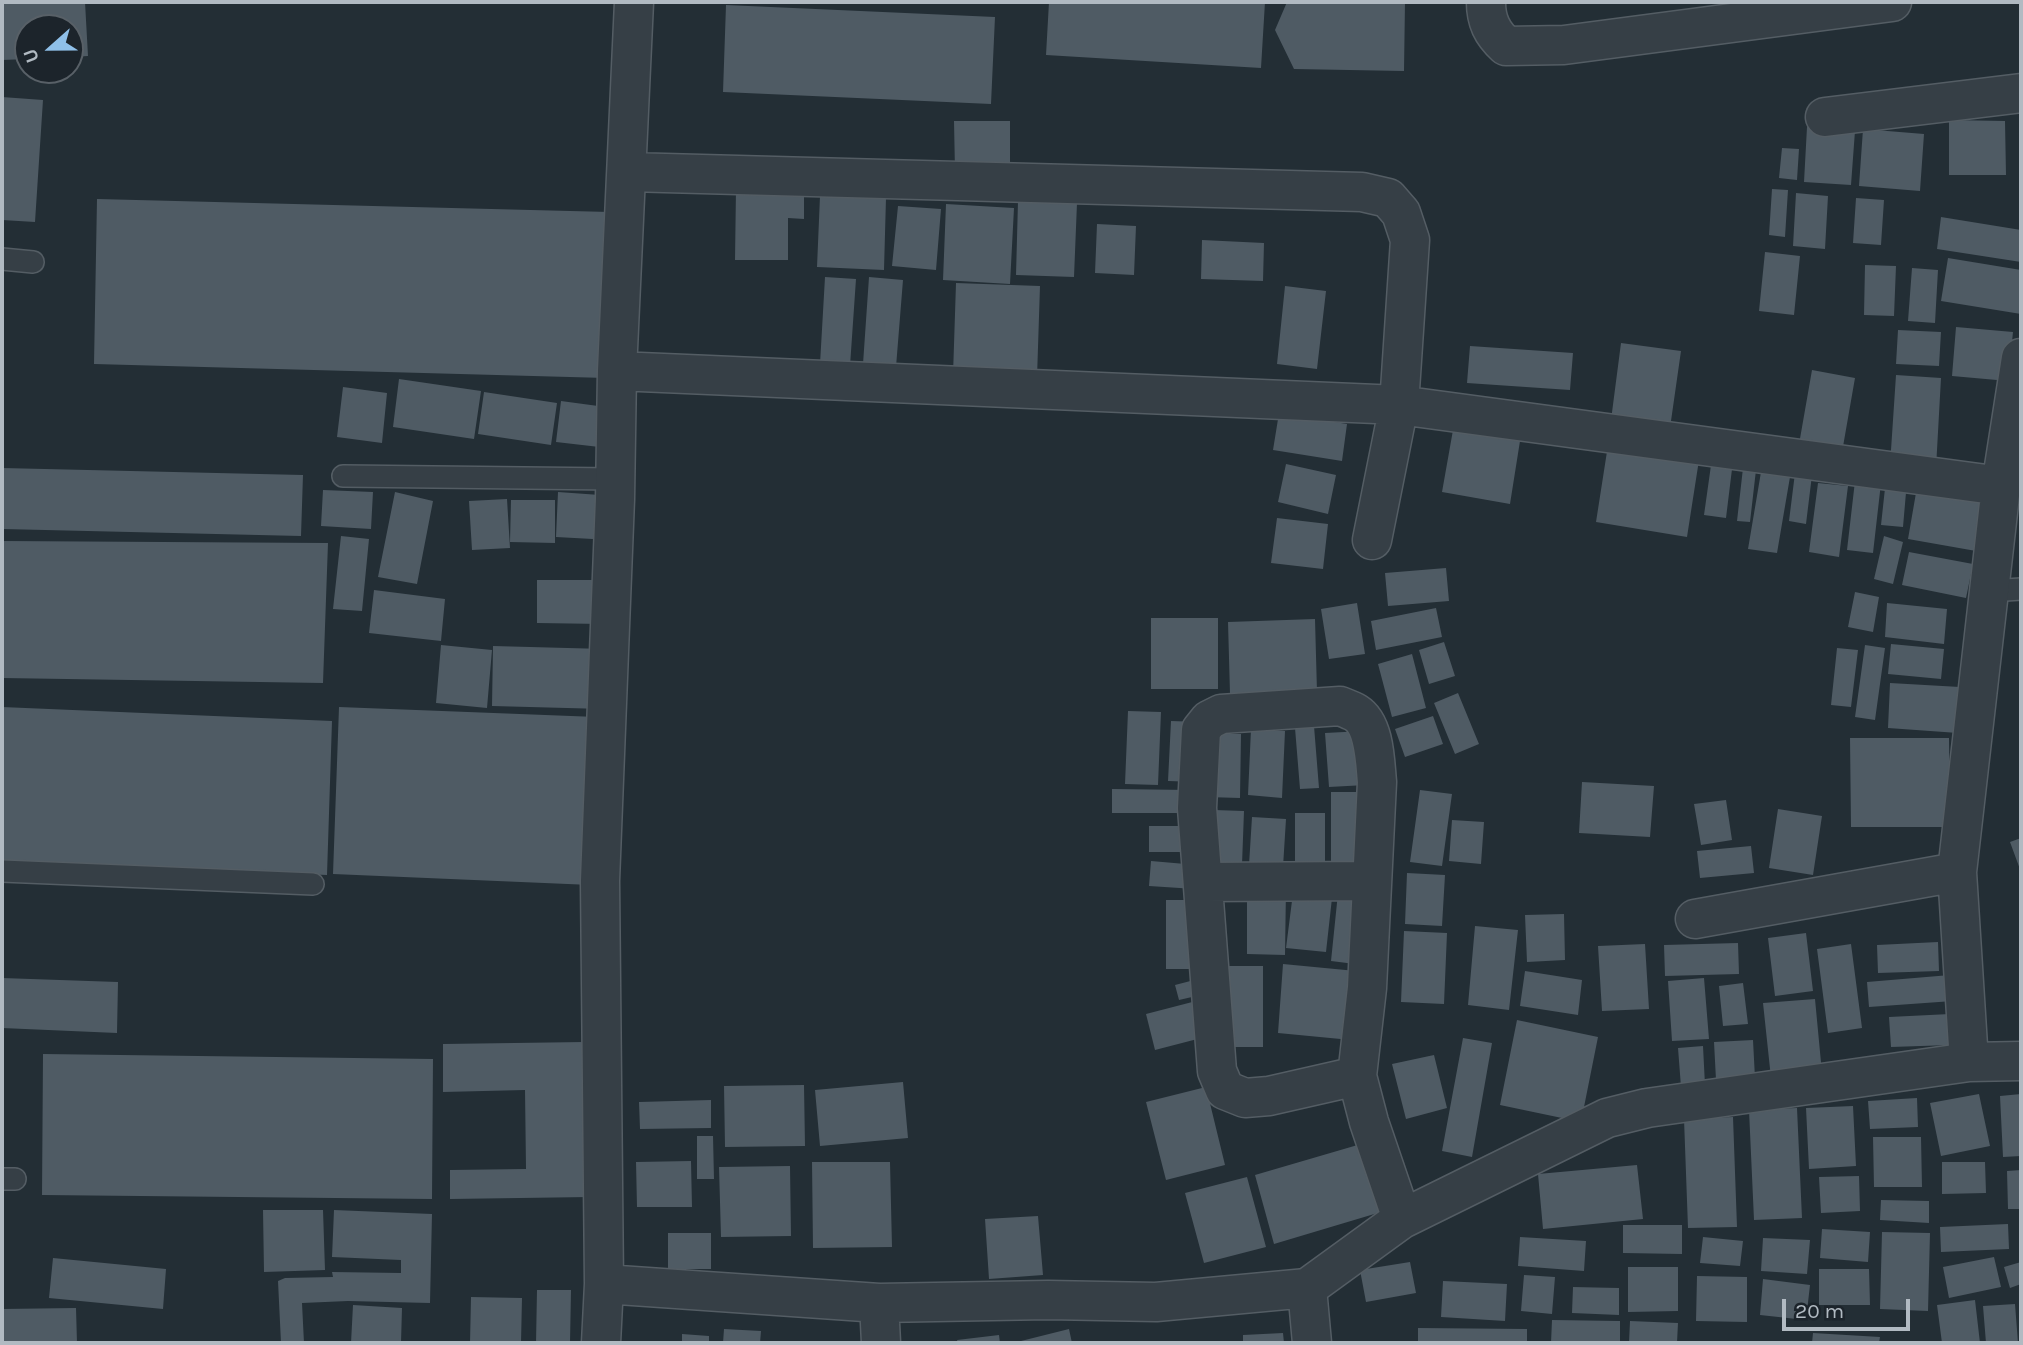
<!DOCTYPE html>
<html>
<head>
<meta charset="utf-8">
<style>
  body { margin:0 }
  #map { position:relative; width:2023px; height:1345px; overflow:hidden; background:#232e35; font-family:Karla,sans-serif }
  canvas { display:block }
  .frame { position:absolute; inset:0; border:4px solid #b1bac2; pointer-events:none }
  .north { position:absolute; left:14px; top:14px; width:70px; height:70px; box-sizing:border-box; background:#1c242b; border:2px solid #586067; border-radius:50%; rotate:249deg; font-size:19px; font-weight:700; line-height:28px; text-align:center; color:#b1bac2 }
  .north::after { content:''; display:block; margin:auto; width:24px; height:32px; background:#8fc0e9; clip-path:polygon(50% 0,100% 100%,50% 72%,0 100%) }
  .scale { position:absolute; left:1782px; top:1299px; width:128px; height:32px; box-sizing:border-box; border:4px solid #b1bac2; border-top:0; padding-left:9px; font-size:21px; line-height:24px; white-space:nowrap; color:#b1bac2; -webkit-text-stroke:5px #1c242b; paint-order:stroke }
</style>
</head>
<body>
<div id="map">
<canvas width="2023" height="1345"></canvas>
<div class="frame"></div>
<div class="north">U</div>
<div class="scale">20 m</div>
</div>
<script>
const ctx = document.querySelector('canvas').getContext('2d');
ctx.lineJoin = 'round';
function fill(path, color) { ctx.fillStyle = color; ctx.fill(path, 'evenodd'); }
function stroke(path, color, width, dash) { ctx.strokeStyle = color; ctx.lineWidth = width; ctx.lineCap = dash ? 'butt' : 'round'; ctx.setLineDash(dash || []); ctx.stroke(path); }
const building = new Path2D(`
  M2,2h83l3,54 -18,1v-29h-42v31l-26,1z
  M1049,2h216l-4,66 -215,-13z
  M1287,2h118l-1,69 -110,-2 -19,-39z
  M726,5l269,12 -4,87 -268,-12z
  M2,97l41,3 -8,122 -33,-2z
  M1949,120l56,1 1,54h-57z
  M954,121h56v51h-55z
  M1807,127l48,4 -4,54 -47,-3z
  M1863,129l61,5 -4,57 -61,-5z
  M1782,148l17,1 -2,31 -18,-2z
  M736,188h68v31l-16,-1v42h-53z
  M1772,189l16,1 -3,47 -16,-2z
  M1796,193l32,3 -3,53 -32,-3z
  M820,196l66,2 -2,72 -67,-3z
  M1856,198l28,2 -3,45 -28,-2z
  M97,199l513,13 -4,166 -512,-14z
  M1018,201l59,2 -3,74 -58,-2z
  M946,204l68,4 -4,76 -67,-4z
  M898,206l43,3 -5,61 -44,-4z
  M1941,217l80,13v32l-84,-13z
  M1097,224l39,2 -2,49 -39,-2z
  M1202,240l62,3 -1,38 -62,-2z
  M1765,252l35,4 -6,59 -35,-4z
  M1948,258l73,12v44l-80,-13z
  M1865,265l31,1 -2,50 -30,-1z
  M1912,268l26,2 -3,53 -27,-2z
  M825,277l31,2 -6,87 -30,-2z
  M869,277l34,3 -7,87 -33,-3z
  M956,283l84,3 -3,92 -84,-3z
  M1285,286l41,5 -9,78 -40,-5z
  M1956,327l57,5 -5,49 -56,-5z
  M1898,330l43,2 -2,34 -43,-2z
  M1621,343l60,8 -11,77 -59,-8z
  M1470,346l103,7 -3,37 -103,-7z
  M1812,370l43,8 -14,80 -43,-8z
  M1896,375l45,3 -5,90 -46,-3z
  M399,379l82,12 -7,48 -81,-12z
  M343,387l44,6 -5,50 -45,-6z
  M484,392l73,11 -6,42 -73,-11z
  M561,401l52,7 -5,40 -52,-6z
  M1279,413l68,11 -5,37 -69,-11z
  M1453,430l67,11 -10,63 -68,-12z
  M1608,445l91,15 -12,77 -91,-15z
  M1712,458l21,3 -7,57 -22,-3z
  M1286,464l50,11 -8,39 -50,-12z
  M2,468l301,7 -2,61 -299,-7z
  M1743,468l13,2 -6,52 -13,-1z
  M1761,472l29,5 -13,76 -29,-4z
  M1795,473l17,2 -6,49 -17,-3z
  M1886,479l21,2 -4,46 -22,-2z
  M1855,481l26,2 -8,70 -26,-3z
  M1818,483l30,3 -9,71 -30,-5z
  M1917,487l68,12 -9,52 -68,-12z
  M323,490l50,2 -2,37 -50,-3z
  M395,492l38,9 -16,83 -39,-7z
  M558,492l56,4 -3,44 -55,-3z
  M507,499l3,49 -38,2 -3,-49z
  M511,500h44v43l-45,-1z
  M1277,518l51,6 -5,45 -52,-6z
  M341,536l28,3 -7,72 -29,-2z
  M1884,536l19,6 -10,42 -19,-5z
  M2,541l326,2 -5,140 -321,-5z
  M1909,552l64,12 -7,34 -64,-13z
  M1446,568l3,33 -61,5 -3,-33z
  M537,580h65l1,44 -66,-1z
  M374,590l71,9 -4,42 -72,-8z
  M1855,592l24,5 -6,35 -25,-5z
  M1357,603l8,51 -36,5 -8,-50z
  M1887,603l60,6 -3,35 -59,-7z
  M1436,608l6,29 -66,13 -5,-29z
  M1151,618h67v71h-67z
  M1315,619l2,73 -87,2 -2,-72z
  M1444,642l11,34 -26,8 -10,-34z
  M1891,644l53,5 -3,30 -53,-5z
  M441,645l51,5 -5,58 -51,-5z
  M1865,645l20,3 -10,72 -20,-3z
  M493,646l112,3 -1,60 -112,-3z
  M1837,648l21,2 -7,57 -20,-2z
  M1412,654l14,54 -34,9 -14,-53z
  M1890,683l70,4 -2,46 -70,-5z
  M1458,693l21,51 -24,10 -21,-51z
  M2,707l330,14 -5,154 -325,-13z
  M339,707l258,10 -6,168 -258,-11z
  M1128,711l33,1 -3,73 -33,-1z
  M1433,716l10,28 -38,13 -10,-28z
  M1171,721l29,1 -2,60 -30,-1z
  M1314,726l5,62 -19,1 -5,-61z
  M1251,729l34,2 -3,67 -34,-3z
  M1363,731l3,54 -37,2 -4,-54z
  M1208,734h33l-1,64 -33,-1z
  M1850,738h99l1,89h-99z
  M1582,782l72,4 -4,51 -71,-4z
  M1112,789l79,1v23h-79z
  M1420,790l32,4 -10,72 -32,-4z
  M1331,792h37l1,70h-38z
  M1726,800l6,40 -31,5 -7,-41z
  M1778,809l44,7 -9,59 -44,-7z
  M1214,810l30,1 -2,54 -29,-1z
  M1295,813h30v51l-30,1z
  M1252,817l34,2 -3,48 -34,-2z
  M1452,820l32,2 -3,42 -32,-3z
  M1149,826h44v26h-44z
  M2021,838v34l-11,-30z
  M1751,846l3,27 -54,5 -3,-27z
  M1151,861l46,4 -2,24 -46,-3z
  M1407,873l38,2 -3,51 -37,-2z
  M1247,888h39l-1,67 -38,-1z
  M1293,893l39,5 -6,54 -40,-4z
  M1338,893l32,5 -7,67 -32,-4z
  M1166,900h37l-1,69h-36z
  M1564,914l1,46 -38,2 -2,-47z
  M1475,926l43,4 -9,80 -41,-5z
  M1404,931l43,2 -3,71 -43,-2z
  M1806,933l7,58 -38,5 -7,-58z
  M1938,942l1,29 -61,2 -1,-28z
  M1738,943l1,31 -74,2 -1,-31z
  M1645,944l4,65 -47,2 -4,-65z
  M1851,944l11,84 -34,5 -11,-84z
  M1283,964l73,7 -5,69 -73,-7z
  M1220,966h43v81h-44z
  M1525,971l57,9 -4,35 -58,-9z
  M1950,975l3,26 -84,6 -2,-25z
  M2,978l116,4 -1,51 -115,-5z
  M1202,978l3,16 -26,6 -4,-15z
  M1704,978l5,61 -37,2 -4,-60z
  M1743,983l5,41 -25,2 -4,-40z
  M1815,999l7,74 -51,5 -8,-75z
  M1200,1000l9,36 -54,14 -9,-36z
  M1950,1014l1,31 -60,2 -2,-30z
  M1517,1020l81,17 -17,85 -81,-17z
  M1463,1038l29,5 -20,114 -30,-6z
  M1753,1040l2,38 -39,2 -2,-38z
  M584,1042l6,155 -140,2v-29l76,-1 -1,-79 -82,2v-48z
  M1703,1046l2,39 -24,2 -3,-39z
  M43,1054l390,5 -1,140 -390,-4z
  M1434,1055l13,53 -41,11 -14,-55z
  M903,1082l5,56 -88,8 -5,-56z
  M804,1085l1,61 -80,1 -1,-61z
  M1206,1087l19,78 -59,15 -20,-78z
  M1979,1094l11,52 -49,10 -11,-53z
  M2021,1094v62l-18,1 -3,-61z
  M1917,1098l1,29 -48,2 -2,-28z
  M711,1100v28l-71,1 -1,-27z
  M1853,1106l3,60 -47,3 -3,-61z
  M1797,1108l5,110 -48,2 -5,-110z
  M1733,1117l4,110 -49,1 -4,-109z
  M697,1136h16l1,43h-17z
  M1873,1137h48l1,50h-48z
  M1361,1144l20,68 -107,32 -19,-69z
  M691,1161l1,46h-55l-1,-45z
  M812,1162h78l2,85 -79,1z
  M1942,1162h43l1,31 -44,1z
  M1637,1165l6,54 -100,10 -5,-55z
  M790,1166l1,70 -70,1 -2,-70z
  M2021,1170v39h-13l-1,-38z
  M1859,1176l1,35 -39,2 -2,-36z
  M1247,1177l19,70 -62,16 -19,-70z
  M1881,1200l48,1v22l-49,-3z
  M263,1210h60l2,60 -61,2z
  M334,1210l98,4 -2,89 -82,-2 -46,2 2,40h-23l-3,-62 7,-3 48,-1 -1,-5 69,1v-13l-69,-3z
  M1038,1216l5,59 -54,4 -4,-60z
  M2008,1224l1,25 -68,3 -1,-25z
  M1623,1225h59v29l-59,-1z
  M1822,1229l48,3 -2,30 -48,-4z
  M1882,1232l48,1 -2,78 -48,-2z
  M668,1233h43v36h-43z
  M1520,1237l66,4 -2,30 -66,-5z
  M1703,1237l40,4 -3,25 -40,-3z
  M1763,1238l47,2 -3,34 -46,-3z
  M1994,1257l7,30 -52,11 -6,-31z
  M53,1258l113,11 -3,40 -114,-11z
  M1410,1262l6,31 -50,9 -6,-32z
  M2021,1262v22l-11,4 -6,-21z
  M1628,1267h50v44l-50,1z
  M1819,1269h50l1,36h-51z
  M1524,1275l31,2 -3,37 -31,-3z
  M1697,1276l50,1v45l-51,-1z
  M1763,1279l47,6 -4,35 -46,-5z
  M1443,1281l64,3 -2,37 -64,-4z
  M1573,1287l46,1v27l-47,-2z
  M537,1290h34l-1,53h-34z
  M471,1297l51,1 -1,45h-51z
  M1975,1300l5,43h-38l-5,-38z
  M2015,1304l3,39h-32l-3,-37z
  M353,1305l49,3 -1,35h-50z
  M76,1308l1,35h-75v-34z
  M1552,1320l68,1v22h-69z
  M1630,1321l48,2 -1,20h-48z
  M1418,1328l109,1v14h-109z
  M724,1329l37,2 -1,12h-37z
  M1069,1329l3,14h-50l-1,-2z
  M1283,1333l1,10h-41v-8z
  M1813,1333l67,4 -1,6h-67z
  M682,1334l27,2v7h-27z
  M999,1335l1,8h-42l-1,-3z`);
const service = new Path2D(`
  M2,259l31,3
  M343,476l272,3
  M1990,591l31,-2
  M2,871l311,13
  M2,1179h13`);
const minor = new Path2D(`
  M1486,2c0,19 6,31 20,44l58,-1 328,-43
  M1825,117l196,-24
  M628,172l734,20 26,6 13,15 9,27 -11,165 -27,135
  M617,371l782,34 602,81
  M1204,882l168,-1
  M1695,919l262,-47
  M1969,1062l-12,-190 44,-386 20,-128
  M1357,1076l10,-88 10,-206c-2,-20 -2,-57 -21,-69 -5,-3 -11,-5 -16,-7l-119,8 -12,6 -8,10 -4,78 20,263 8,19 20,8 24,-2 88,-20 12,46 33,97
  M604,1284l275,19 169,-3 108,2 151,-14 95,-69 205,-101 40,-10 322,-46 52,-1
  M1307,1288l5,55
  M879,1303l2,40
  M601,1343l3,-59 -4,-403 15,-382 2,-128 17,-369`);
fill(building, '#4f5b64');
stroke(service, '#545d64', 24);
stroke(minor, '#545d64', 41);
stroke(service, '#363f46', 21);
stroke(minor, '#363f46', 38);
</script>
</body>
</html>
